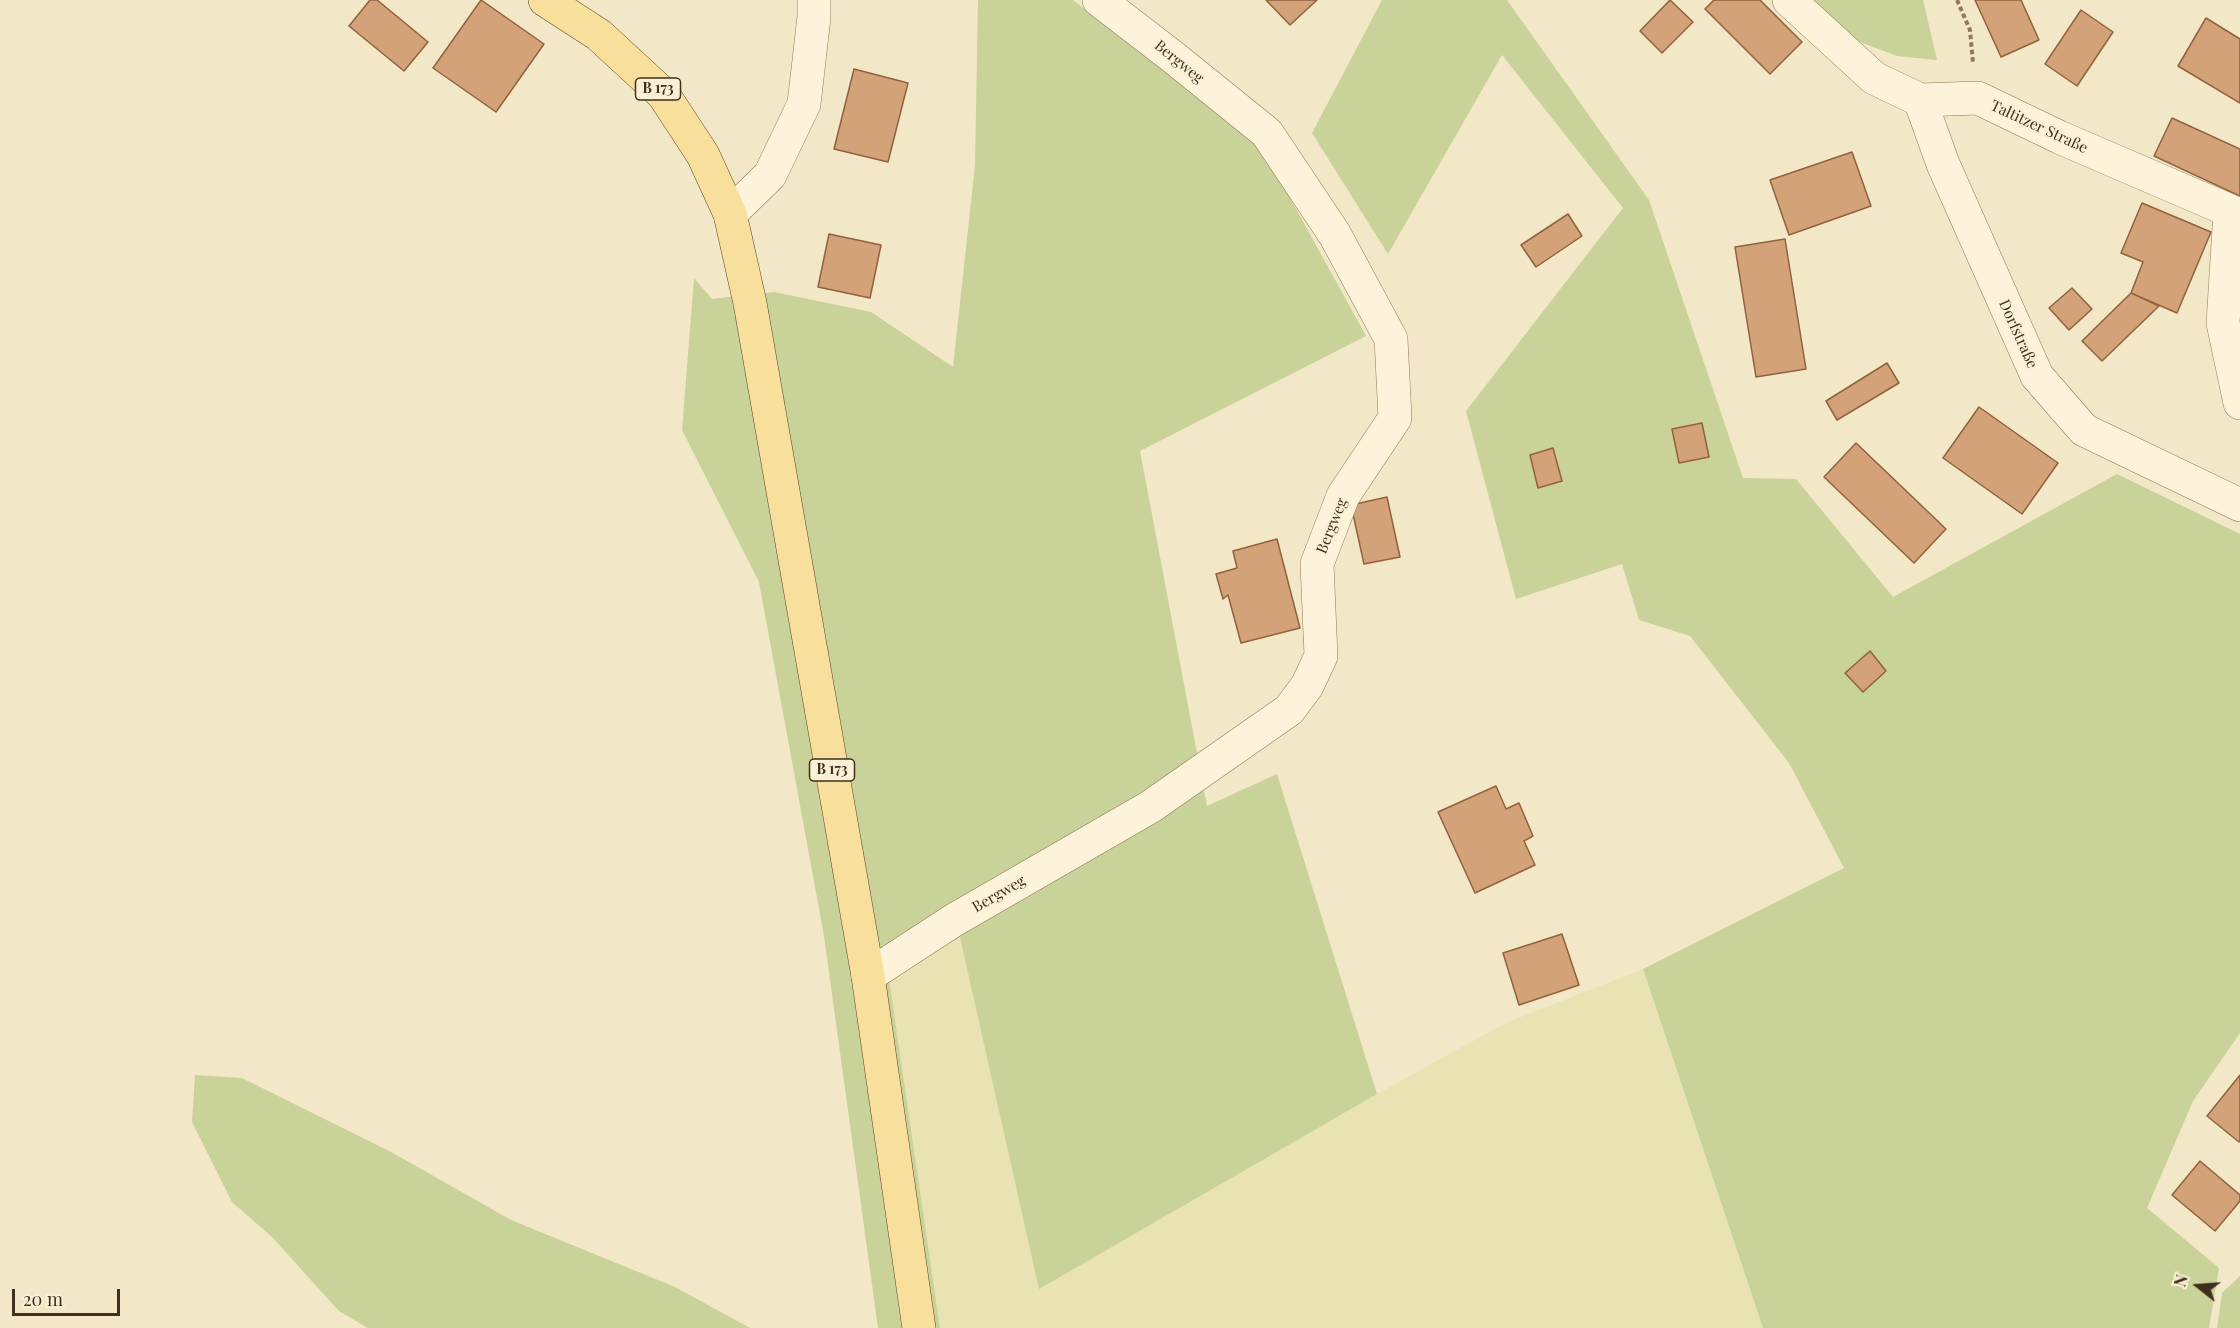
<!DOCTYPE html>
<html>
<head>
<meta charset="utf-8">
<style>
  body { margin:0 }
  #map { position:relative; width:2240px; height:1328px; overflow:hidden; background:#f2e7c6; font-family:"Playfair Display",serif }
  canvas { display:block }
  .north { position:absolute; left:2168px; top:1256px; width:60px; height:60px; -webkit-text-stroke:4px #f9f0d6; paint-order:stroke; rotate:287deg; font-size:16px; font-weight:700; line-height:24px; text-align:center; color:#3e2f1e }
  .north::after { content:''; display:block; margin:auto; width:21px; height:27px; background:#3e2f1e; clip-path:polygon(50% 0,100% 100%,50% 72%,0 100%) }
  .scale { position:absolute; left:12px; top:1289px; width:108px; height:27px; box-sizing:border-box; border:3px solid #3e2f1e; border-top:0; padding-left:8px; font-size:18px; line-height:21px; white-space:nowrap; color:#3e2f1e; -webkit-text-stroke:4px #f9f0d6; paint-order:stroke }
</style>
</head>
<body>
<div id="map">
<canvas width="2240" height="1328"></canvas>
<div class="north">N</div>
<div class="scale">20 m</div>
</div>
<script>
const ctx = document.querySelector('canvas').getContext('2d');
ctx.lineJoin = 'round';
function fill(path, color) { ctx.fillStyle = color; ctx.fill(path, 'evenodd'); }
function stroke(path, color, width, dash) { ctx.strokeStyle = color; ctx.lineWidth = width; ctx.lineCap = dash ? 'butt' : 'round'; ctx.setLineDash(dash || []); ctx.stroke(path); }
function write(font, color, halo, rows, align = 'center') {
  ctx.font = font + ' "Playfair Display",serif'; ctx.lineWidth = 4.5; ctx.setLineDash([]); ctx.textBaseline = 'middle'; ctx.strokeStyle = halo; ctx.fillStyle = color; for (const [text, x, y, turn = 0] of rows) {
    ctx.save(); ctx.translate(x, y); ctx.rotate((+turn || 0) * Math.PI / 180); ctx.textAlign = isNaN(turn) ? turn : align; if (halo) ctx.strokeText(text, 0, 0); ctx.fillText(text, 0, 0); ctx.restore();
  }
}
const farmland = new Path2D(`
  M961,936l79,352 337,-194 129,-71 137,-54 120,359h-823l-51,-349z`);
const green = new Path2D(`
  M978,0h95l189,147 104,189 -226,115 67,355 70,-32 100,320 -338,195 -79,-352 -71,42 51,349h-62l-54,-392 -65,-354 -77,-152 12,-152 18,21 62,-7 97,20 82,55 22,-202z
  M1382,0h125l142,200 94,278 53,1 97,118 224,-123 123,60v499l-47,68 -46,107 72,60 -10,60h-446l-120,-359 201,-101 -55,-105 -99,-127 -51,-16 -17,-56 -106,35 -50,-188 157,-203 -121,-153 -114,199 -76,-121z
  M1807,0h116l14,60 -40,-4 -53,-20z
  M195,1075l47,3 151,75 118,67 164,67 75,41h-382l-29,-17 -67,-74 -40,-35 -40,-80z
  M2240,1276v52h-23l5,-35z`);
const building = new Path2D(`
  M370,0h7l51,42 -24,29 -55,-45z
  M481,0l63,44 -48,68 -63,-44z
  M1266,0h51l-27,25z
  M1670,0l23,22 -31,31 -22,-22z
  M1714,0h46l42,42 -32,32 -65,-65z
  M1975,0h46l18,40 -38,17z
  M2081,10l32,22 -36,54 -32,-22z
  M2206,18l34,21v64l-62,-37z
  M854,69l54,14 -20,79 -54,-13z
  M2172,118l68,31v47l-86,-40z
  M1852,152l19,54 -82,29 -19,-55z
  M2142,203l69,29 -34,81 -46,-20 12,-31 -22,-9z
  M1568,214l14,22 -46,31 -15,-22z
  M829,234l52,11 -11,53 -52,-11z
  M1785,239l21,130 -50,8 -21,-130z
  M2072,288l20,21 -23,21 -20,-22z
  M2131,293l28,13 -57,55 -20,-20z
  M1887,363l12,20 -62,37 -11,-19z
  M1979,407l79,56 -36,51 -79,-56z
  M1702,423l7,34 -30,6 -7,-34z
  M1856,443l90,86 -32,34 -90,-86z
  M1553,448l9,33 -24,7 -8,-33z
  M1387,497l13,60 -36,7 -13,-59z
  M1277,539l23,89 -59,15 -13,-48 -5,4 -7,-25 21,-6 -4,-17z
  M1870,651l16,20 -23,21 -18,-19z
  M1496,786l10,23 13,-6 14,33 -9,5 11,24 -60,28 -37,-81z
  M1562,934l17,51 -60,20 -16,-52z
  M2240,1075v66l-1,1 -32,-26z
  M2200,1161l40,34v6l-25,30 -43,-36z`);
const path = new Path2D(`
  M1957,0l13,30 3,33`);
const minor = new Path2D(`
  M1789,0l85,78 46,22 58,-2 81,39 181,78
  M1920,100l23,64 94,212 47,54 156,75
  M2230,212l-7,111 17,80
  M730,214l40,-39 34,-71 10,-87v-17
  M868,976l86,-56 196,-113 139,-97 18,-24 14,-30 -4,-92 26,-68 52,-78 -4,-79 -56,-104 -68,-102 -94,-76 -74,-57`);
const major = new Path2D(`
  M545,0l54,35 64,59 40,61 27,59 20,89 118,673 51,352`);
const shields = [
  [658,89,45],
  [832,770,45]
];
const shieldNames = [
  ["B 173",658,89],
  ["B 173",832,770]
];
const streetNames = [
  ["Bergweg",1179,62,39],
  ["Taltitzer Straße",2039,127,25],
  ["Dorfstraße",2018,334,66],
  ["Bergweg",1332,526,-68],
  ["Bergweg",999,894,-30]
];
fill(farmland, '#e9e2b2');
fill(green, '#c9d298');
fill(building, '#d4a278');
stroke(building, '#91623d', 1.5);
stroke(minor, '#907859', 34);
stroke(major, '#5d462e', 34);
stroke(path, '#907859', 4, [4.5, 3]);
stroke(minor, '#fcf3da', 33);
stroke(major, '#f8df9b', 33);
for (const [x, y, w] of shields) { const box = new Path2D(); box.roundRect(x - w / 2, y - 11, w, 22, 4.5); ctx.fillStyle = '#f9f0d6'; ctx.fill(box); stroke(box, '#3e2f1e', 1.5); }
write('bold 14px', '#3e2f1e', null, shieldNames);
write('15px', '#3e2f1e', '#f9f0d6', streetNames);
</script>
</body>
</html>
